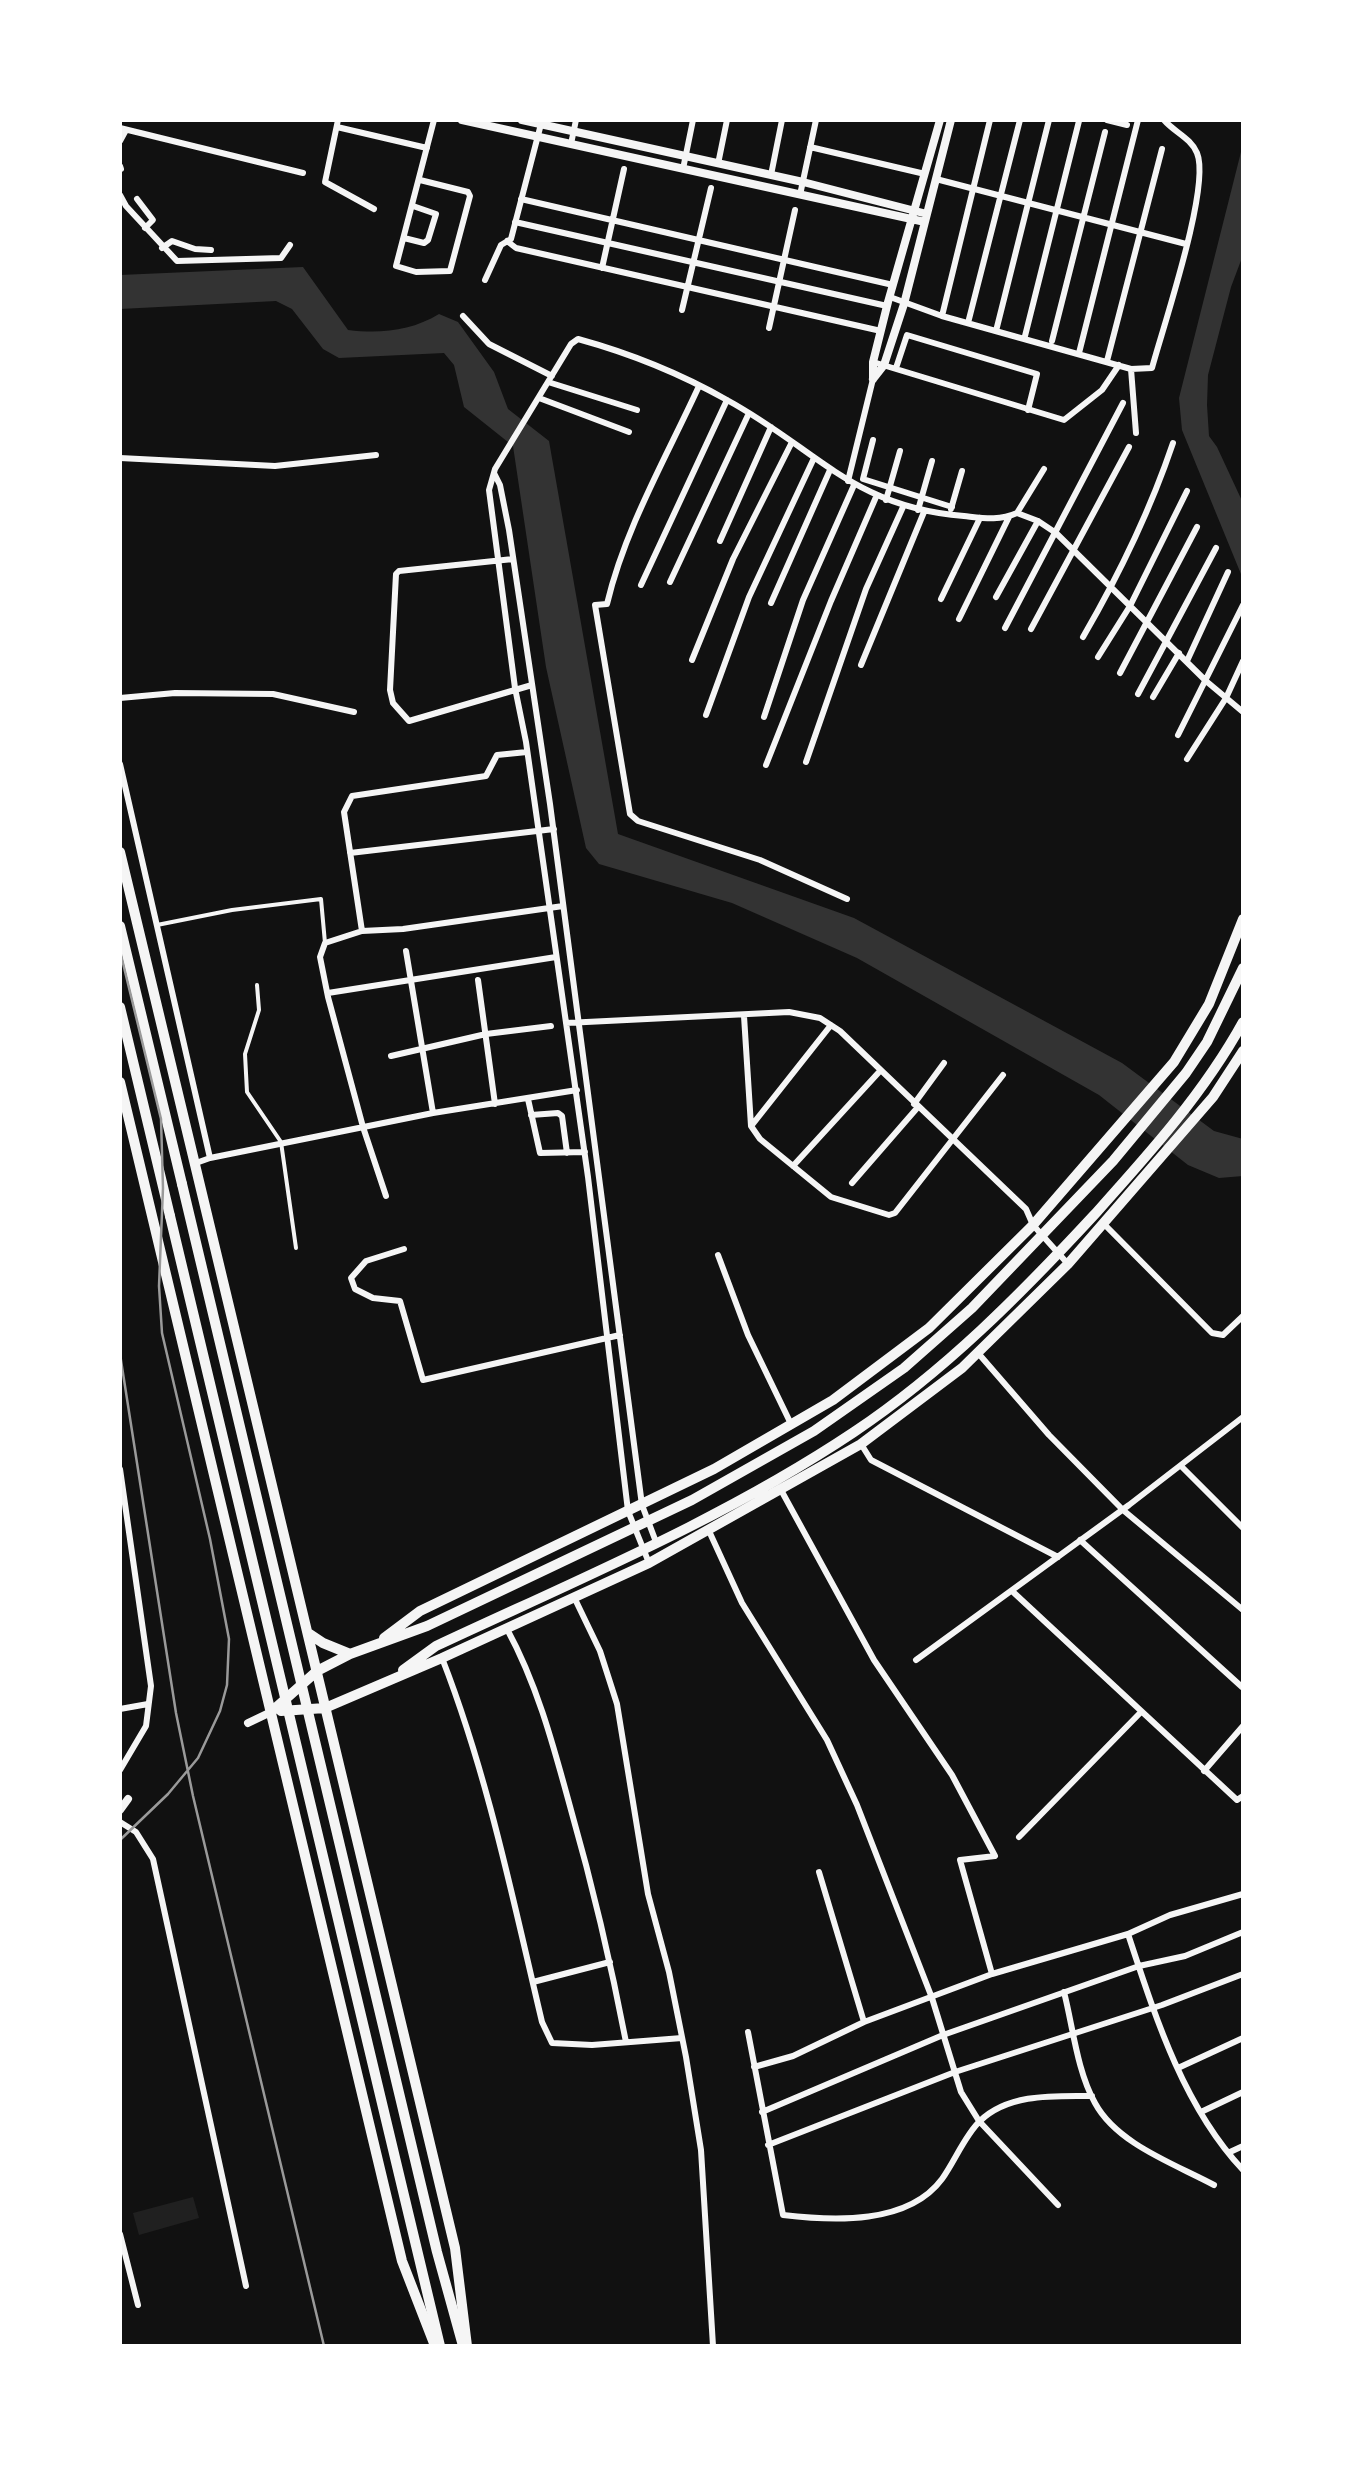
<!DOCTYPE html>
<html>
<head>
<meta charset="utf-8">
<style>
  body { margin:0 }
  #map { position:relative; width:1363px; height:2466px; overflow:hidden; background:#111; font-family:"Sofia Sans Condensed",sans-serif }
  canvas { display:block }
  .frame { position:absolute; inset:0; border:122px solid #fff; pointer-events:none }
</style>
</head>
<body>
<div id="map">
<canvas width="1363" height="2466"></canvas>
<div class="frame"></div>
</div>
<script>
const ctx = document.querySelector('canvas').getContext('2d');
ctx.lineJoin = 'round';
function fill(path, color) { ctx.fillStyle = color; ctx.fill(path, 'evenodd'); }
function stroke(path, color, width, dash) { ctx.strokeStyle = color; ctx.lineWidth = width; ctx.lineCap = dash ? 'butt' : 'round'; ctx.setLineDash(dash || []); ctx.stroke(path); }
const green = new Path2D(`
  M193,2197l6,21 -60,17 -6,-22z`);
const water = new Path2D(`
  M1243,144v111l-12,32 -23,88 -1,30 2,31 8,11 26,56v76l-61,-149 -3,-32z
  M303,267l45,63c32,4 63,1 91,-16l19,8 36,50 14,37 41,32 69,393 236,84 268,145 92,68 29,8v37l-24,2 -31,-13 -89,-70 -242,-137 -125,-55 -133,-39 -13,-16 -40,-181 -33,-221 -49,-39 -10,-42 -10,-12 -105,5 -16,-9 -31,-40 -16,-8 -156,8v-34z`);
const pedestrian = new Path2D(`
  M157,925l75,-15 89,-11 4,44
  M257,985l2,25 -14,44 2,38 34,50 15,106`);
const minor = new Path2D(`
  M338,120l-13,62 49,27
  M1107,120l20,5
  M337,127l90,21
  M120,128l183,45
  M120,141l6,-11
  M571,144l5,-24
  M810,147l115,27
  M718,164l9,-44
  M120,166l1,3
  M683,169l10,-49
  M771,175l11,-55
  M936,179l250,65
  M420,180l48,12 2,4 -20,75 -34,1 -20,-6 38,-146
  M120,195l6,11 51,55 104,-3 9,-13
  M800,195l16,-75
  M137,199l16,21 -8,8
  M521,199l372,86
  M515,222l372,84
  M404,238l20,5 4,-3 8,-26 -23,-8
  M507,241l9,7 365,83
  M162,248l10,-7 23,8 16,1
  M602,268l22,-99
  M485,280l16,-35 10,-6 30,-115
  M890,297l52,19 189,53 21,-1c11,-41 59,-182 45,-215 -6,-15 -23,-21 -33,-33
  M682,310l29,-122
  M463,316l26,28 63,32
  M942,316l48,-196
  M968,323l52,-203
  M769,328l26,-118
  M996,331l53,-211
  M1025,336l54,-215
  M1052,341l53,-209
  M1079,353l59,-233
  M1107,361l55,-212
  M873,362l191,58 38,-30 17,-25
  M896,368l11,-33 130,39 -9,36
  M1131,369l5,64
  M548,382l89,28
  M699,386c-32,70 -74,142 -92,218l-12,1 35,209 8,7 122,39 87,39
  M539,398l90,34
  M873,440l-10,39 89,28
  M120,458l155,8 101,-11
  M494,473l6,12 9,45 41,274 92,701 14,37
  M848,481l25,-102
  M886,500l14,-49
  M951,509l11,-38
  M918,510l14,-49
  M1017,513l27,-44
  M720,541l51,-114
  M513,559l-114,12 -3,3 -6,116 3,13 16,18 123,-36
  M670,582l79,-169
  M641,585l86,-185
  M996,597l42,-76
  M941,599l39,-81
  M771,603l59,-133
  M959,619l50,-102
  M1005,628l118,-225
  M1031,629l98,-182
  M1083,637c36,-62 67,-126 90,-194
  M1098,657l32,-51 57,-115
  M692,660l41,-101 59,-117
  M1187,661l41,-89
  M861,665l63,-153
  M1120,673l77,-146
  M1138,694l78,-146
  M1153,697l26,-44
  M120,698l55,-5 98,1 81,18
  M706,715l43,-118 65,-139
  M764,717l39,-117 51,-115
  M1178,735l65,-130
  M1187,759l39,-61 17,-37
  M806,762l60,-173 37,-82
  M120,764l90,394 -14,5
  M766,765l65,-164 45,-104
  M350,853l204,-24
  M362,931l-18,-119 8,-16 134,-20 11,-21 30,-3
  M406,951l27,162
  M478,980l17,124
  M328,993l228,-36
  M744,1016l7,110 9,13 71,58 58,18 6,-2 108,-138
  M566,1023l223,-11 31,6 20,13 186,178 7,16 35,39
  M391,1056l95,-22 65,-8
  M528,1099l12,54 45,-1
  M914,1104l30,-41
  M531,1115l27,-2 4,3 5,37
  M752,1125l79,-100
  M210,1158l223,-45 144,-23
  M793,1166l87,-95
  M852,1183l66,-76
  M386,1196l-23,-69 -35,-130 -8,-40 5,-14 37,-12 41,-2 160,-23
  M1104,1224l108,109 11,2 20,-19
  M404,1249l-38,12 -15,17 4,11 18,9 27,3 23,79 197,-45
  M718,1255l30,80 43,89
  M978,1353l71,82 74,75 120,100
  M861,1444l10,16 187,97
  M1181,1466l62,62
  M120,1469l31,217 -5,40 -26,44
  M781,1490l93,170 78,115 43,81 -35,4 32,114
  M709,1531l33,72 85,137 30,65 75,193 29,94 18,29 79,84
  M1080,1540l162,147
  M649,1563l-21,-52 -40,-334 -62,-435 -11,-54 -26,-198 6,-21 76,-125 7,-5c51,14 103,35 149,61 90,49 125,107 237,116 19,2 35,5 53,-3l21,8 18,12 150,148 37,31
  M1012,1591l225,209 6,-4
  M574,1597l26,54 17,53 31,190 21,78 17,85 15,93 12,196
  M507,1629c31,57 47,119 64,181 22,77 40,154 55,232
  M442,1658c46,118 71,242 100,364l10,21 40,2 90,-7
  M916,1660l213,-155 114,-88
  M120,1709l28,-5
  M1204,1771l39,-45
  M120,1822l16,10 17,27 93,427
  M1019,1837l122,-125
  M819,1872l45,150
  M1128,1934c27,82 55,172 115,236
  M533,1982l77,-20
  M1064,1992c9,35 13,79 31,111 22,41 80,61 119,82
  M748,2032l35,183c50,6 125,10 159,-36 13,-18 23,-44 38,-58 29,-28 75,-25 112,-25
  M754,2067l39,-11 71,-34 128,-48 136,-40 42,-19 73,-21
  M1178,2068l65,-30
  M762,2112l181,-77 196,-69 46,-10 58,-24
  M1201,2112l42,-20
  M768,2145l187,-73 207,-67 81,-31
  M1230,2152l13,-6
  M120,2234l18,71`);
const tertiary = new Path2D(`
  M462,120l463,102
  M522,120l281,62 124,32
  M873,379l11,-14 20,-61 47,-184
  M873,379v-17l15,-60 52,-182
  M248,1723l23,-11
  M120,1810l8,-11`);
const trunk = new Path2D(`
  M120,852l335,1396 12,98
  M120,926l62,258
  M120,1007l50,209
  M120,1082l282,1179 33,85
  M308,1633l15,10 27,11
  M384,1638l36,-27 294,-142 119,-69 96,-72 104,-103 141,-163 35,-58 34,-85
  M403,1670l33,-24c141,-66 288,-127 418,-214 91,-61 167,-138 241,-218 54,-60 109,-121 148,-192
  M281,1711l44,-3 117,-50 207,-95 212,-119 101,-76 106,-104 145,-167 30,-46
  M271,1712l46,-41 33,-17 77,-28 265,-126 122,-69 90,-63 68,-60 141,-147 73,-88 21,-31 36,-74`);
const motorway = new Path2D(`
  M182,1184l255,1068 26,94
  M170,1216l270,1130`);
const rail = new Path2D(`
  M120,951l41,168 2,69 -4,98 3,47 48,206 19,100 -2,46 -7,26 -22,47 -30,36 -48,46
  M120,1354l56,359 17,83 131,550`);
fill(green, '#202020');
fill(water, '#333');
stroke(pedestrian, '#f5f5f5', 4);
stroke(minor, '#f5f5f5', 6);
stroke(tertiary, '#f5f5f5', 8);
stroke(trunk, '#f5f5f5', 10);
stroke(motorway, '#f5f5f5', 10);
stroke(rail, '#9a9a9a', 2.5);
</script>
</body>
</html>
